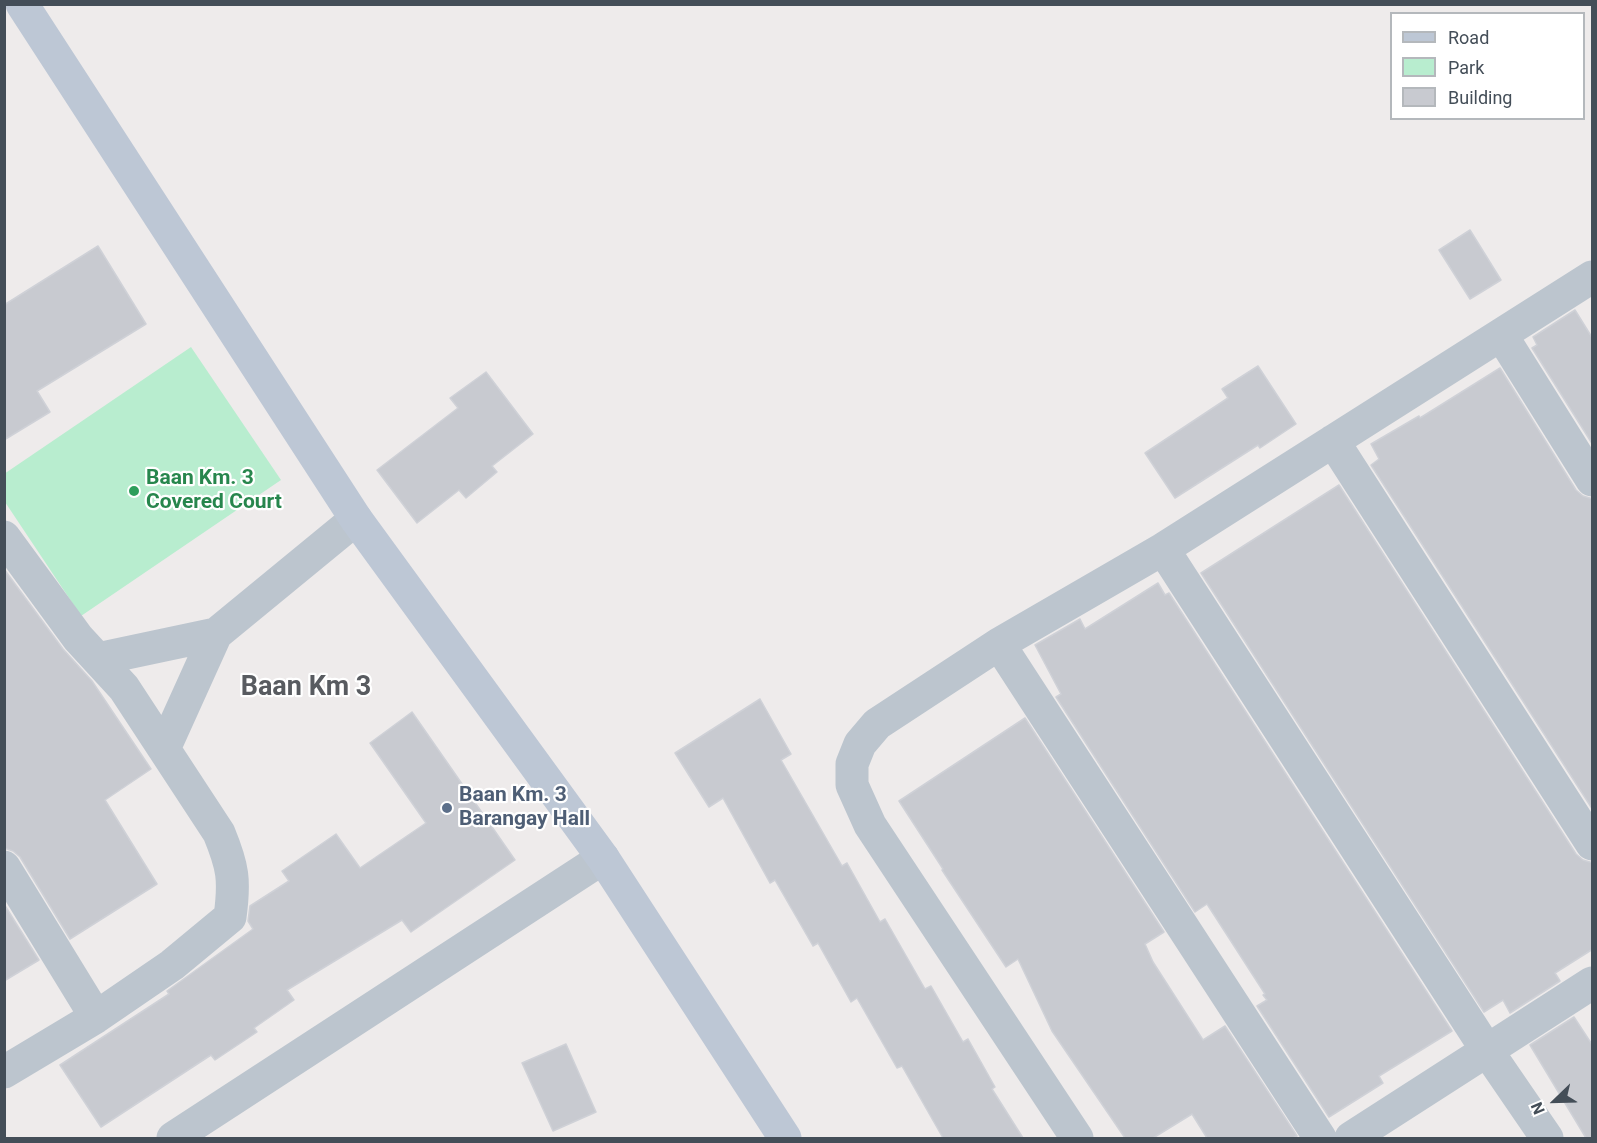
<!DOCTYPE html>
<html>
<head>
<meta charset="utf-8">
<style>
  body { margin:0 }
  #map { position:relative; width:1597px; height:1143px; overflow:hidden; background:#eeebeb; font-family:Roboto,sans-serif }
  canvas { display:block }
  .frame { position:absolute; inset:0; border:6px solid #444e58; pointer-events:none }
  .legend { position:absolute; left:1390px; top:12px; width:195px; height:108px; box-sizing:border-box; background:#fff; border:2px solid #b4b8bc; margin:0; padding:8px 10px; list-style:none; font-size:18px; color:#444e58 }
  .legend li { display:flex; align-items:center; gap:12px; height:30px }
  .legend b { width:30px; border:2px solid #b4b8bc }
  .north { position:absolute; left:1525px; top:1071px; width:60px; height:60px; -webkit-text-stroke:4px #fff; paint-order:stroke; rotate:247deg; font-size:16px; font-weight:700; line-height:24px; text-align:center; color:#444e58 }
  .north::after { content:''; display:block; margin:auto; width:21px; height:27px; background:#444e58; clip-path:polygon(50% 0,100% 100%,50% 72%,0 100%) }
</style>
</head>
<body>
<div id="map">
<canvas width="1597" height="1143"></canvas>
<div class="frame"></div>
<ul class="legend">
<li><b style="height:8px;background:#bdc7d5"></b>Road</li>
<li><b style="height:16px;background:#b8edcf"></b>Park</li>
<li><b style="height:16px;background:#c8cad0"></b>Building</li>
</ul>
<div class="north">N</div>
</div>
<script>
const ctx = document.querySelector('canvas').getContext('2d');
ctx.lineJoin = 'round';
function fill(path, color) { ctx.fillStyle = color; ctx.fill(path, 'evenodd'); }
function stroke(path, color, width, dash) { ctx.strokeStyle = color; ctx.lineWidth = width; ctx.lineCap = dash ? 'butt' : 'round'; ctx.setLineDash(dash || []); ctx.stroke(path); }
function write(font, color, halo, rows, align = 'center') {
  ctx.font = font + ' Roboto,sans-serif'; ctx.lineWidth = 4.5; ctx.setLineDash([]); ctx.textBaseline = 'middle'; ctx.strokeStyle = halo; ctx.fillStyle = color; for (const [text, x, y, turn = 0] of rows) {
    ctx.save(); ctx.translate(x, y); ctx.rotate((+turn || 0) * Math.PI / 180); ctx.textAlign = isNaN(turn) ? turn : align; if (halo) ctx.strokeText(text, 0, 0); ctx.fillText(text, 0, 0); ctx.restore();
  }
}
const green = new Path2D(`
  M191,347l90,133 -200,136 -76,-114 -1,-28z`);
const building = new Path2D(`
  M1470,230l31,50 -31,19 -31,-49z
  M98,246l48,78 -109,67 13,21 -46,28v-135z
  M1575,310l18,29v106l-61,-97 5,-3 -4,-8z
  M1258,366l38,58 -36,24 -2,-3 -83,53 -30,-45 83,-55 -6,-9z
  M1500,368l76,122 7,6 10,3v311l-222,-345 8,-6 -8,-15 48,-28 1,2z
  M486,372l47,62 -41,32 5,6 -31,26 -7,-8 -42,33 -40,-53 81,-62 -8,-10z
  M1339,485l237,369 7,6 10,3v86l-38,24 5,8 -50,32 -7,-13 -19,12 -283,-439z
  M4,569l59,80 29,32 59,88 -46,31 52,84 -87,55 -50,-82 -7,-6 -9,-3z
  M1158,583l7,12 4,-2 283,438 -73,45 4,7 -54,34 -72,-111 10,-6 -4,-5 2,-1 -58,-90 -12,8 -139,-215 5,-3 -26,-49 45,-26 5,10z
  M760,699l31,55 -10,6 61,106 5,-3 33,59 5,-3 40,70 6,-3 32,56 5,-3 27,48 -3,2 31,49h-80l-41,-72 -5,2 -40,-70 -6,4 -33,-59 -5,3 -38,-66 -5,3 -47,-85 -14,9 -34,-54z
  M412,712l103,148 -104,72 -9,-12 -115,70 7,10 -40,28 3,4 -42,28 -4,-5 -110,72 -41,-62 109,-71 -2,-3 86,-62 -5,-8 2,-15 39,-25 -7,-10 54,-37 24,34 66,-45 -56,-80z
  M1025,718l139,214 -19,12 8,18 50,78 22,-14 72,110 -4,2h-86l-15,-24 -39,24h-28l-73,-107 -34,-72 -12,8 -64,-97 1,-1 -44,-68z
  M4,904l35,56 -35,21z
  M1574,1017l19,29v92h-7l-56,-93z
  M566,1044l30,68 -43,19 -31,-68z`);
const street = new Path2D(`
  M1502,336l90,144
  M1333,441l259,403
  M4,537l74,101 46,50 95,145c14,34 16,47 11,84l-58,48 -76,52 -92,55
  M1163,549l325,503 59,86
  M999,644l321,494
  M98,659l118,-25
  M164,749l52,-115 140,-115
  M4,867l92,150
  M173,1138l430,-280
  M1077,1138l-207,-313 -18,-40v-21l8,-20 17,-20 122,-80 164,-95 429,-272
  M1351,1138l241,-155`);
const secondary = new Path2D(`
  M22,4l334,515 247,339 182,280`);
const markers = [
  [134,491,6,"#2e9e5b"],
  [447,808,6,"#5c6f8a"]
];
const leisureNames = [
  ["Baan Km. 3",146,479],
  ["Covered Court",146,503]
];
const serviceNames = [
  ["Baan Km. 3",459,796],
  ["Barangay Hall",459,820]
];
const districtNames = [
  ["Baan Km 3",306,688]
];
fill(green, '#b8edcf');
fill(building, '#c8cad0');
stroke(building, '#cfd1d7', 1.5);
stroke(street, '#bcc5ce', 33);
stroke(secondary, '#bdc7d5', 33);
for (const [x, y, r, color] of markers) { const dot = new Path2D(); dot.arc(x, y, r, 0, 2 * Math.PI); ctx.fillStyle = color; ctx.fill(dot); stroke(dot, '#fff', 2); }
write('bold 21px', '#27864d', '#fff', leisureNames, 'left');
write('bold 21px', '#4e5e75', '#fff', serviceNames, 'left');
write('bold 27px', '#585b60', '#fff', districtNames);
</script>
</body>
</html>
